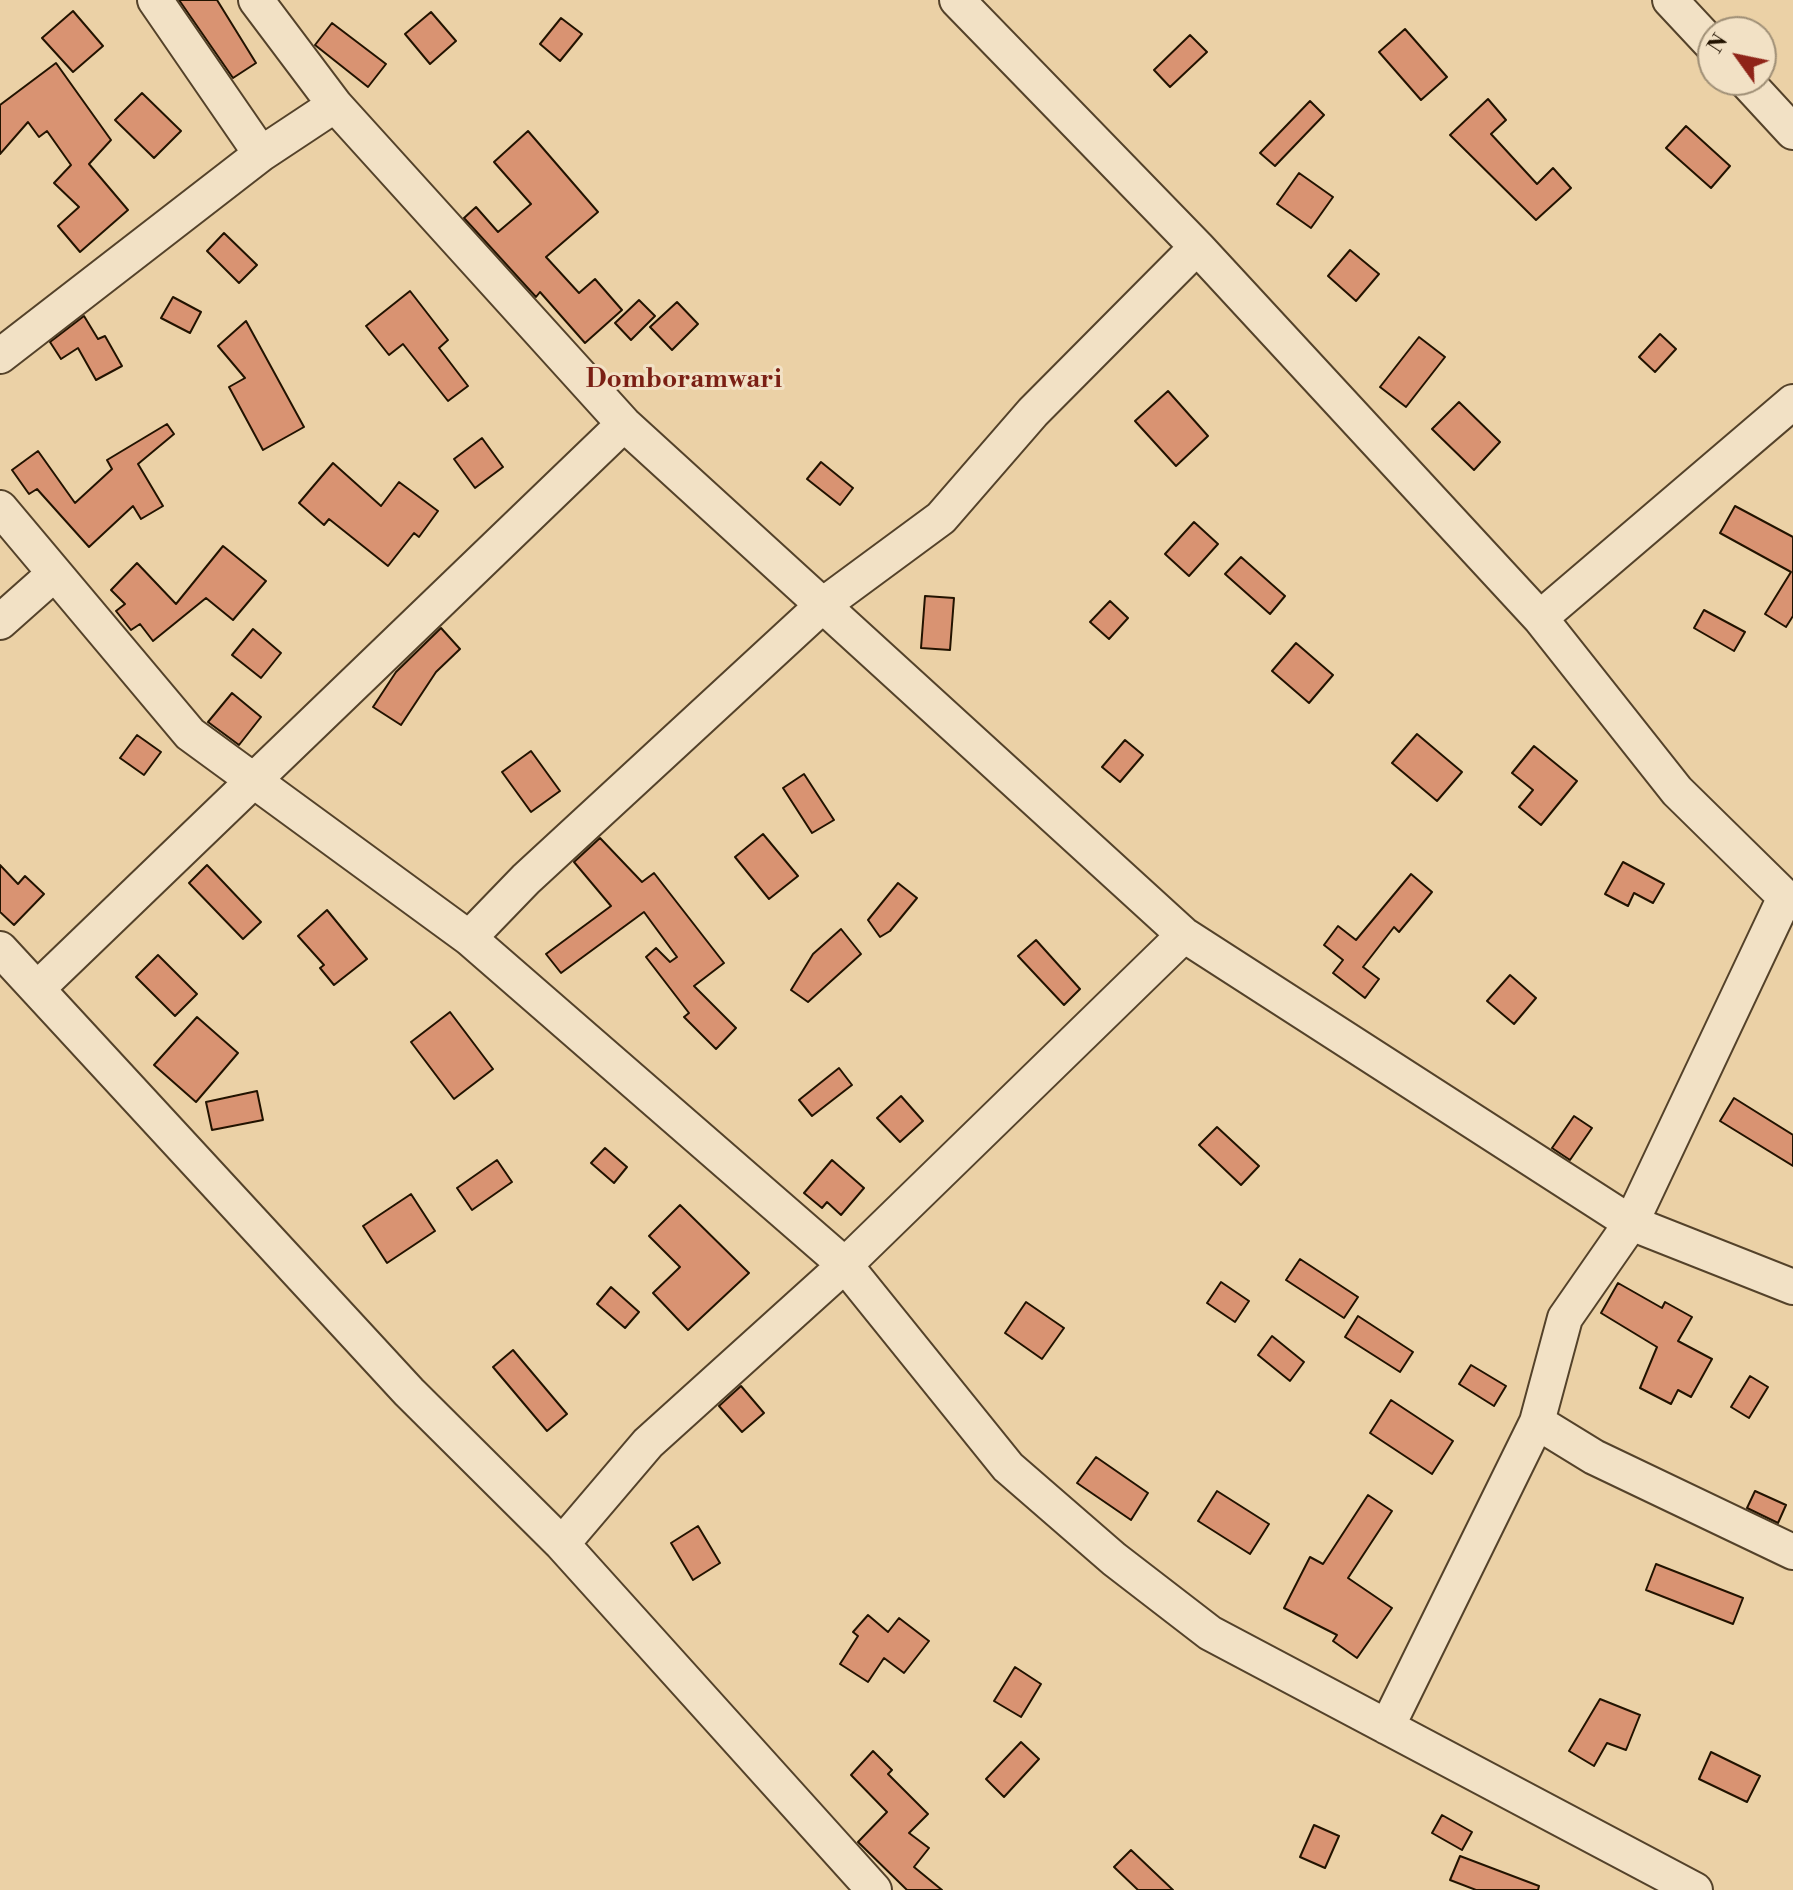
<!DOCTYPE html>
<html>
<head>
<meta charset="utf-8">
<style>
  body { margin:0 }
  #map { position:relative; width:1793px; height:1890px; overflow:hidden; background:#ebd1a6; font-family:"Libre Bodoni",serif }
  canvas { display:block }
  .north { position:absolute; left:1697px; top:16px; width:80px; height:80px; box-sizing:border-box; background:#f2e1c5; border:2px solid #9f8f76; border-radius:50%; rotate:303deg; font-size:22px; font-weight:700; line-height:32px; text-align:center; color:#221300 }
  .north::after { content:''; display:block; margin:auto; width:28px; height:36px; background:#8f2418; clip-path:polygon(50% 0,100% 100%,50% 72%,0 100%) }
</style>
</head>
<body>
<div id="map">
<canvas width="1793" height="1890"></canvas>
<div class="north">N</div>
</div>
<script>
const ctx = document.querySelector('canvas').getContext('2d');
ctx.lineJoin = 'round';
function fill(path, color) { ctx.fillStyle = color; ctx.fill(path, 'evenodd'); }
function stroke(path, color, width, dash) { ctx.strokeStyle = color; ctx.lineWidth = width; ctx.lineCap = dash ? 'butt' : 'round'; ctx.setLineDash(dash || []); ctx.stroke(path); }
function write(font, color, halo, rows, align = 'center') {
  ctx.font = font + ' "Libre Bodoni",serif'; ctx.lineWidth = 6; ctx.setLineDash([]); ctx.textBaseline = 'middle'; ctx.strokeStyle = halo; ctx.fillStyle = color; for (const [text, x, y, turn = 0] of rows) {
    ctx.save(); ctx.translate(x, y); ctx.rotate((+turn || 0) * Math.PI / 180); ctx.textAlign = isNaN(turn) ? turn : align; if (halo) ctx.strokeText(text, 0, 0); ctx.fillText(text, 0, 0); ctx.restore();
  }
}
const building = new Path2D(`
  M179,0h38l39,63 -23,15z
  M73,11l30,35 -30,26 -31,-34z
  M431,12l25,29 -26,23 -25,-30z
  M561,18l21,16 -22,27 -20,-17z
  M332,23l54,41 -18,23 -53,-42z
  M1405,29l42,48 -26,23 -42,-48z
  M1190,35l17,17 -37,35 -16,-17z
  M56,63l55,77 -22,24 39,46 -48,42 -22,-26 21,-19 -25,-24 17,-18 -24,-34 -8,6 -11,-15 -28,32v-49z
  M142,93l39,38 -27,27 -39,-38z
  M1488,99l18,21 -15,14 46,50 16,-16 18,20 -35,32 -86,-85z
  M1310,101l14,14 -49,51 -15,-13z
  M1686,126l44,40 -19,22 -45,-40z
  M528,131l70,81 -52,45 33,36 16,-14 27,31 -37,33 -45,-51 -4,5 -72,-79 12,-11 22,25 33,-28 -37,-42z
  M1299,173l34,24 -22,31 -34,-24z
  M224,233l33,32 -18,18 -32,-32z
  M1350,250l29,24 -23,27 -28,-25z
  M410,291l38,49 -9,8 29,38 -20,15 -45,-57 -14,11 -23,-29z
  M173,297l28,15 -11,21 -29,-15z
  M639,300l16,16 -24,24 -16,-17z
  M677,302l21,22 -26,26 -22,-23z
  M84,316l14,23 7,-3 17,30 -26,14 -18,-32 -17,11 -11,-17z
  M246,321l58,106 -41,23 -34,-63 16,-9 -27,-32z
  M1660,334l16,15 -21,23 -16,-15z
  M1419,337l26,20 -39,50 -26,-20z
  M1168,391l40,45 -32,30 -41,-45z
  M1459,402l41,40 -26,28 -42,-41z
  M167,424l7,10 -36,30 25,42 -22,13 -8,-13 -44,41 -52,-58 -8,5 -17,-24 26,-19 37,52 37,-34 -5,-9z
  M482,438l21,29 -28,21 -21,-29z
  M821,462l32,26 -13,17 -33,-26z
  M333,463l48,43 18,-24 39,29 -19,26 -5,-4 -26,33 -59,-47 -5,6 -25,-22z
  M1735,506l58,31v79l-7,11 -21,-13 26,-42 -71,-39z
  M1194,522l24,22 -29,32 -24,-22z
  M223,546l43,35 -33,39 -27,-22 -53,43 -13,-17 -9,6 -15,-19 9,-7 -14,-14 26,-27 39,41z
  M1241,557l44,39 -15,18 -45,-40z
  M925,596l29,2 -4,52 -29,-2z
  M1110,601l18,17 -19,21 -19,-17z
  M1704,610l41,22 -11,19 -40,-23z
  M441,628l19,21 -24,23 -35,53 -28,-18 23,-35z
  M253,629l28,24 -20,25 -29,-23z
  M1296,643l37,32 -24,28 -37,-32z
  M232,693l29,24 -22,28 -31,-23z
  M1417,734l45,38 -25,29 -45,-38z
  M137,735l24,17 -17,23 -24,-17z
  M1125,740l18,15 -23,27 -18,-15z
  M1534,746l43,35 -36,44 -22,-18 14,-17 -21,-17z
  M531,751l29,40 -29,21 -29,-40z
  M804,774l30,46 -22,13 -29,-45z
  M763,834l35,42 -29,23 -34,-42z
  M600,838l42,44 12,-9 70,90 -30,23 42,42 -20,21 -32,-32 5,-4 -43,-56 10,-9 14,14 7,-5 -33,-45 -83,61 -15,-19 65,-48 -37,-44z
  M1623,862l41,22 -11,19 -19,-10 -6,13 -23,-12z
  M0,865l18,19 7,-8 19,18 -30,31 -14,-13z
  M207,865l54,57 -18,17 -54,-56z
  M1411,874l21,18 -33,40 -5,-5 -31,40 16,12 -14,19 -32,-25 10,-13 -19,-15 14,-19 18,14z
  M898,883l19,15 -27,33 -10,6 -12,-17z
  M327,910l40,49 -33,26 -14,-17 4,-3 -26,-29z
  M841,929l20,25 -53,48 -17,-12 22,-36z
  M1036,940l44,49 -16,16 -46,-49z
  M158,955l39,39 -22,22 -39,-39z
  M1510,975l26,23 -22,26 -27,-23z
  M450,1012l43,57 -39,30 -43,-57z
  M197,1017l41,36 -42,49 -42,-37z
  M839,1068l13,17 -40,31 -13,-16z
  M257,1091l6,29 -51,10 -6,-28z
  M901,1096l22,25 -23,21 -23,-24z
  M1734,1098l59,37v31l-73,-45z
  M1574,1116l18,12 -22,32 -18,-12z
  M1217,1127l42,39 -18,19 -42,-40z
  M605,1148l22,19 -13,16 -23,-20z
  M497,1160l15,22 -40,28 -15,-22z
  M832,1160l32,28 -23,27 -14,-13 -5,6 -18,-15z
  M411,1194l24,37 -48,32 -24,-37z
  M680,1205l69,68 -61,57 -35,-37 27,-26 -31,-31z
  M1300,1259l58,38 -14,21 -58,-38z
  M1221,1282l28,19 -14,21 -28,-19z
  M1618,1283l44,25 3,-6 27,15 -14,24 34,18 -21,38 -13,-7 -7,14 -31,-16 17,-41 -56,-34z
  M611,1287l28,25 -14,16 -28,-24z
  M1026,1302l38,26 -22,31 -37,-26z
  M1358,1316l55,36 -13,20 -55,-35z
  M1272,1336l32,26 -14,19 -32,-26z
  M513,1350l54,64 -20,17 -54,-64z
  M1471,1365l35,21 -12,20 -35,-22z
  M1750,1376l18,11 -19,31 -18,-11z
  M741,1386l23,27 -22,19 -23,-26z
  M1391,1400l62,41 -21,33 -62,-41z
  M1096,1457l52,36 -17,27 -54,-37z
  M1217,1491l52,33 -19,30 -52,-33z
  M1755,1491l31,14 -8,18 -31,-15z
  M1368,1495l24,16 -44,67 44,30 -35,50 -24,-17 4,-6 -53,-27 26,-51 13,7z
  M698,1526l22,37 -27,17 -22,-37z
  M1656,1564l87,34 -10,26 -87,-34z
  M868,1615l20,17 11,-14 30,23 -25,32 -20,-15 -16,24 -28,-18 18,-28 -5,-4z
  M1015,1667l26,17 -20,33 -27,-16z
  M1600,1699l40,16 -14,35 -19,-7 -13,23 -25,-15z
  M1021,1742l18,17 -35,38 -18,-18z
  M873,1751l19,19 -4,4 40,40 -19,19 20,15 -15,19 28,23h-35l-49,-48 29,-30 -36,-37z
  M1711,1752l49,24 -13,26 -48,-23z
  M1442,1815l30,17 -10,18 -30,-17z
  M1314,1825l25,11 -14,32 -25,-11z
  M1131,1850l42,40h-35l-24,-23z
  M1460,1856l79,30 -1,4h-62l-26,-10z`);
const minor = new Path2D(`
  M155,0l106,154
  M256,0l79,105 289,319 560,511 447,288 162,64
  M957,0l240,247 343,371 137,173 108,106 8,3
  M1670,0l43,46
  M1745,80l48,52
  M0,356l261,-202 74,-49
  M0,508l190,226 279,204 376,327 163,202 106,92 96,74 485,257
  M1540,618l253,-216
  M0,622l54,-48
  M469,938l57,-59 297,-274 118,-87 92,-106 164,-165
  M0,949l409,443 153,152 312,346
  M39,987l585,-563
  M1537,1422l57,35 199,95
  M562,1544l86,-101 197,-178 339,-330
  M1387,1727l150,-305 28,-104 66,-95 154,-326`);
const neighbourhoodNames = [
  ["Domboramwari",684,381]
];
fill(building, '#d99372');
stroke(building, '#221300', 2);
stroke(minor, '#54422a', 38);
stroke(minor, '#f2e1c5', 34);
write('bold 26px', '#7a1f14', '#f2e1c5', neighbourhoodNames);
</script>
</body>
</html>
